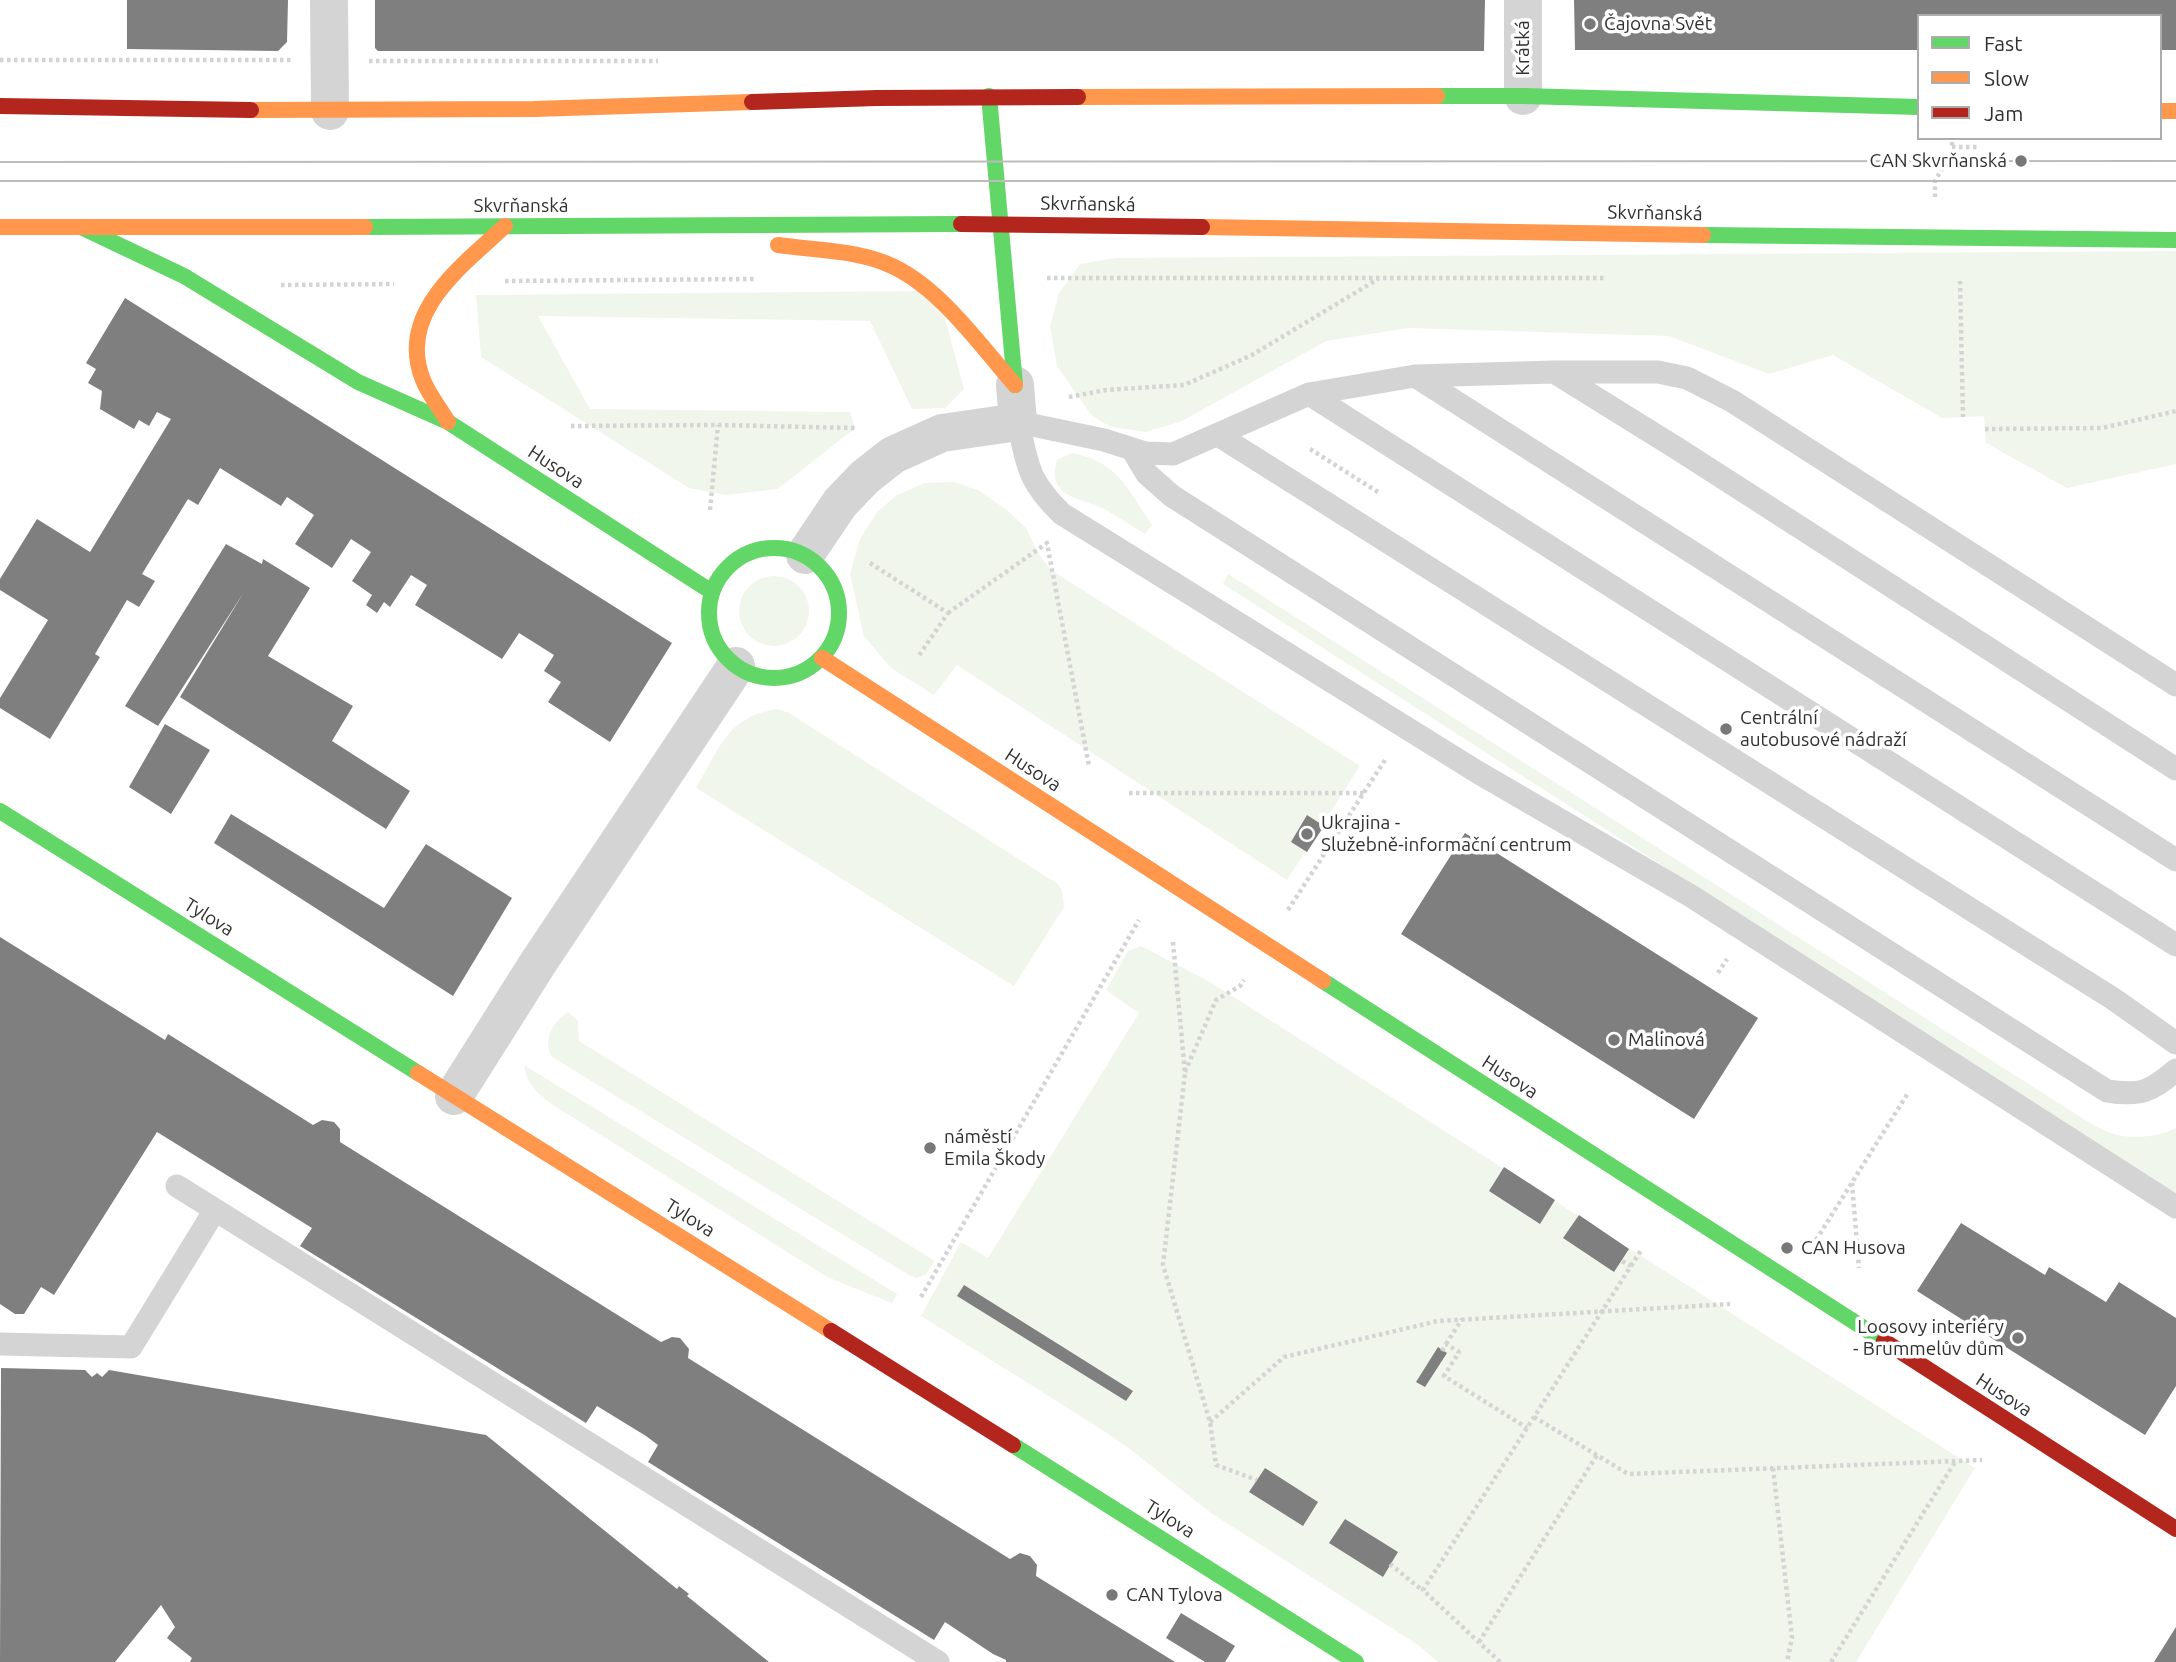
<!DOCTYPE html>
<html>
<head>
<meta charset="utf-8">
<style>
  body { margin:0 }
  #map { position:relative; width:2176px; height:1662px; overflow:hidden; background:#fff; font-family:Ubuntu,sans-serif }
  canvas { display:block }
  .legend { position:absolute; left:1917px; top:14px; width:245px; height:126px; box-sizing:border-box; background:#fff; border:2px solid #acacac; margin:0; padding:9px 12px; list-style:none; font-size:21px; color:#303030 }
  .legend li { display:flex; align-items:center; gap:14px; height:35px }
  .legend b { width:35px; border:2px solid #acacac }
</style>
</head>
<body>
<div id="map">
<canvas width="2176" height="1662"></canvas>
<ul class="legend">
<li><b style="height:9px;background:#63d668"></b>Fast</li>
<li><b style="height:9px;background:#ff974d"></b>Slow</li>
<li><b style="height:9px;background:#b3261e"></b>Jam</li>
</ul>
</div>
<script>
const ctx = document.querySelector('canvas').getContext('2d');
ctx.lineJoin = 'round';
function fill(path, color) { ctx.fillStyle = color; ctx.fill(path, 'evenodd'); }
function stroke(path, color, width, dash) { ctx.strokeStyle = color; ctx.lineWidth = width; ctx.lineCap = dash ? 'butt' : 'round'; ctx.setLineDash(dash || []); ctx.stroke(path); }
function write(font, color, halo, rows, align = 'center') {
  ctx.font = font + ' Ubuntu,sans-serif'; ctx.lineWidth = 7; ctx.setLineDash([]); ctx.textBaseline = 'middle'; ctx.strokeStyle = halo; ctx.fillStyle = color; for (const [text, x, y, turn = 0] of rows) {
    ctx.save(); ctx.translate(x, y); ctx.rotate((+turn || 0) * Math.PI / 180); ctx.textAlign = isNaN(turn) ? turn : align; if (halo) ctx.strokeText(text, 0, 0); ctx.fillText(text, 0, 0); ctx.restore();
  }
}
const green = new Path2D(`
  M2176,251v213l-109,24 -81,-45 -2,-27 -42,2 -109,-63 -64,19 -100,-38 -261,-8 -82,13 -144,80 -36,11 -35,-5 -19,-11 -35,-50 -7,-40 9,-33 21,-29 36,-6z
  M919,291l24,20 21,78 -19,19 -33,1 -42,-88 -332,-5 52,93 260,3 5,16 -77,61 -53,6 -36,-7 -208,-131 -5,-62z
  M1072,453c47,9 55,36 80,72l-7,9c-14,-8 -28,-19 -43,-26 -24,-11 -56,-11 -45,-48z
  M955,482l25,9 28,20 18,17 12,25 13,17 309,196 -73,114 -330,-215 -23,30 -43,-27 -27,-32 -14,-62 10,-35 17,-27 20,-17 28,-12z
  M1228,574l854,544c9,5 19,12 29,15 20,7 47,4 65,-5v67l-953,-611z
  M739 611a35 35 0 1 1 70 0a35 35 0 1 1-70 0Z
  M778,709l11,4 269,171 4,7 2,16 -50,79 -318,-198c24,-40 31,-72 82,-79z
  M1141,946l69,36 765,486 -119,194h-418l-20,-17 -207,-132 -81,-64 -37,-25 -172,-108 40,-74 27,16 151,-245 -33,-23 22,-39z
  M568,1012l10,9 1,20 356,220 -9,13 -9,4 -8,-3 -357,-218c-10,-15 1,-36 16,-45z
  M524,1065l373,229 -5,9 -65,-26 -277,-174c-14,-11 -24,-20 -26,-38z`);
const building = new Path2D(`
  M127,0h161l-1,42 -9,9 -151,-2z
  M375,0h1110l-1,51h-1106l-3,-3z
  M1574,0h602v50h-16v-34h-241v34h-344z
  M125,298l547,345 -62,99 -62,-40 13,-20 -17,-11 10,-16 -35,-22 -17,26 -87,-54 12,-20 -16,-10 -21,32 -6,-5 -7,11 -11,-8 6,-10 -20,-14 19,-29 -20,-13 -19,29 -37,-24 19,-29 -27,-18 -6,9 -61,-38 -22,37 -10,-6 -46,75 13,7 -16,26 -12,-7 -32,54 5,3 -50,82 -50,-31v-10l48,-78 -48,-30v-11l37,-60 53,33 81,-133 -14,-7 -8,14 -10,-6 -5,9 -34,-20 2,-18 -14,-8 8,-14 -10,-6z
  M226,544l36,20 1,-5 47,29 -42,68 85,50 -21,35 78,50 -24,38 -206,-132 64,-105 -86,134 -33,-20z
  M165,724l45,26 -39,64 -42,-27z
  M231,814l153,94 42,-64 86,54 -59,98 -239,-153z
  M1307,815l17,11 -17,26 -16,-10z
  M1465,833l293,185 -64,101 -293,-185z
  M0,937l165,103 3,-6 145,91 9,-5 12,2 6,7v13l321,200 11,-5 8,1 9,11 -1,9 322,201 10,-6 10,3 7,9 -1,11 139,86h-169v-2l-13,-6 -48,-32 -11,18 -286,-178 10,-17 -12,-9 -49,-30 -11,17 -286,-177 12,-18 -155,-96 -103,163 -13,-8 -17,27h-9l-15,-10z
  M1504,1167l51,33 -15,24 -51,-33z
  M1579,1215l50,34 -15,23 -51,-34z
  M1961,1223l84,52 4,-8 57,35 13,-20 57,36v68l-31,49 -228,-144z
  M964,1285l169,106 -7,10 -169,-105z
  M1438,1347l9,6 -22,34 -9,-5z
  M1,1368l84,2 7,7 5,-4 5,4 7,-7 377,65 191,154 2,-3 10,8 -2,2 82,66h-579l2,-4 -25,-20 8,-11 -14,-22 -46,57h-115z
  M1265,1468l53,34 -15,24 -54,-34z
  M1345,1519l53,33 -15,25 -54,-34z
  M1181,1613l54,33 -10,16h-20l-39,-24z
  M2176,1627v35h-22z`);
const path = new Path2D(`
  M0,60h291
  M369,61h289
  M1952,147h28
  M1935,197v-16l17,-29v-14
  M1047,278h558
  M505,281l250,-2
  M1960,281l3,136
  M281,285l113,-1
  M1069,397l37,-7 78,-5 68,-30 126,-76
  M571,426l147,-1 137,3
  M1985,429l117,-1 74,-17
  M1310,449l71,45
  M710,510l8,-85
  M870,563l78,50 -30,44
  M948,613l99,-70 42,223
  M1129,793h235
  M1288,910l97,-150
  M1173,942l12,131 -22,192 47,157 6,43 41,15
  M1718,973l9,-14
  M1185,1072l31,-72 24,-14 4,-6
  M1852,1183l7,85
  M1816,1240l92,-147
  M1631,1266l11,-17
  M921,1297l218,-377
  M1446,1344l16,-25
  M1442,1351l4,-7 13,8 -15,24 83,52
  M1534,1417l94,57 354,-14
  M1210,1422l74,-65 154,-36 292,-17
  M1773,1468l19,170 -5,24
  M1390,1564l32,26
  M1479,1642l118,-187
  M1500,1662l-77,-72 208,-324 -9,-5
  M1831,1662l124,-200`);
const lane = new Path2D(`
  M1554,372l124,77 498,320
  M1415,376l761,484
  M1309,394l867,551
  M1218,435l776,489 118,74 64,45
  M1132,449l15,25 25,22 935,595c34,5 43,1 69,-21
  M2176,685l-444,-284 -45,-23 -29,-6h-104l-139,4 -106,18 -136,60 -28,-1 -41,-13 -86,-18c10,45 10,59 44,92l417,259 212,123 485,311
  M177,1186l761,476
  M0,1344l131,3 84,-137`);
const street = new Path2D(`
  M329,0l1,111
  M1523,96v-96
  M805,555l35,-52 25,-26 28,-22 49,-22 76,-11 -3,-37
  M454,1096l84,-133 198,-297`);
const fast = new Path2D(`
  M989,96l26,289
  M1437,96h86l396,11
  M81,227l103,49 174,106 90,40 264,170
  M365,227l596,-3
  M1703,235l473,5
  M709 613a65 65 0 1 1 130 0a65 65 0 1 1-130 0Z
  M0,811l418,262
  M1323,981l561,360
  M1013,1445l343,217`);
const slow = new Path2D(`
  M1078,97l359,-1
  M251,110l283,-1 218,-7
  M2160,111h16
  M0,227h365
  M1202,227l501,8
  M778,245c35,5 74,5 107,18 52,20 94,81 130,122
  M448,422c-8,-14 -19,-27 -25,-42 -27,-67 39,-114 82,-154
  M822,658l501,323
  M418,1073l413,258`);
const jam = new Path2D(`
  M752,102l125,-4 201,-1
  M0,106l251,4
  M961,224l241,3
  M831,1331l182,114
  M1884,1341l292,188`);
const tram = new Path2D(`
  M0,162l2176,-1
  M0,181h2176`);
const markers = [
  [1590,24,7,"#787878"],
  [2021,161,7,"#787878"],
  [1726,729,7,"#787878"],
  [1307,834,7,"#787878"],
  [1614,1040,7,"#787878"],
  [930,1148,7,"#787878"],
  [1787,1248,7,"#787878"],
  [2018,1338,7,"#787878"],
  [1112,1595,7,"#787878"]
];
const poiNames = [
  ["Čajovna Svět",1604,24],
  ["CAN Skvrňanská",2007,161,"right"],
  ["Centrální",1740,718],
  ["autobusové nádraží",1740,740],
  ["Ukrajina -",1321,823],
  ["Služebně-informační centrum",1321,845],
  ["Malinová",1628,1040],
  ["náměstí",944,1137],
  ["Emila Škody",944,1159],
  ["CAN Husova",1801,1248],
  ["Loosovy interiéry",2004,1327,"right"],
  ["- Brummelův dům",2004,1349,"right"],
  ["CAN Tylova",1126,1595]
];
const streetNames = [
  ["Krátká",1523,48,-90],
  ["Skvrňanská",1088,204,1],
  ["Skvrňanská",521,206],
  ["Skvrňanská",1655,213,1],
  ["Husova",556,467,33],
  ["Husova",1033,770,33],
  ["Tylova",209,917,32],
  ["Husova",1510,1077,33],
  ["Tylova",690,1218,32],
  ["Husova",2004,1395,33],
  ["Tylova",1170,1519,32]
];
fill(green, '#f1f6ec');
fill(building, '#7f7f7f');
stroke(path, '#d4d4d4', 4.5, [3.5, 3.5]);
stroke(lane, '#d4d4d4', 23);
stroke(street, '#d4d4d4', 38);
stroke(fast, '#63d668', 16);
stroke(slow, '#ff974d', 16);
stroke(jam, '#b3261e', 16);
stroke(tram, '#bcbcbc', 2);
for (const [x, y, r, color] of markers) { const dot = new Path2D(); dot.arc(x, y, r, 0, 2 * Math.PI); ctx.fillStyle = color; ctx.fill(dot); stroke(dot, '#fff', 2.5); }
write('19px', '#303030', '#fff', poiNames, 'left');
write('19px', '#303030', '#fff', streetNames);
</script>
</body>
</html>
